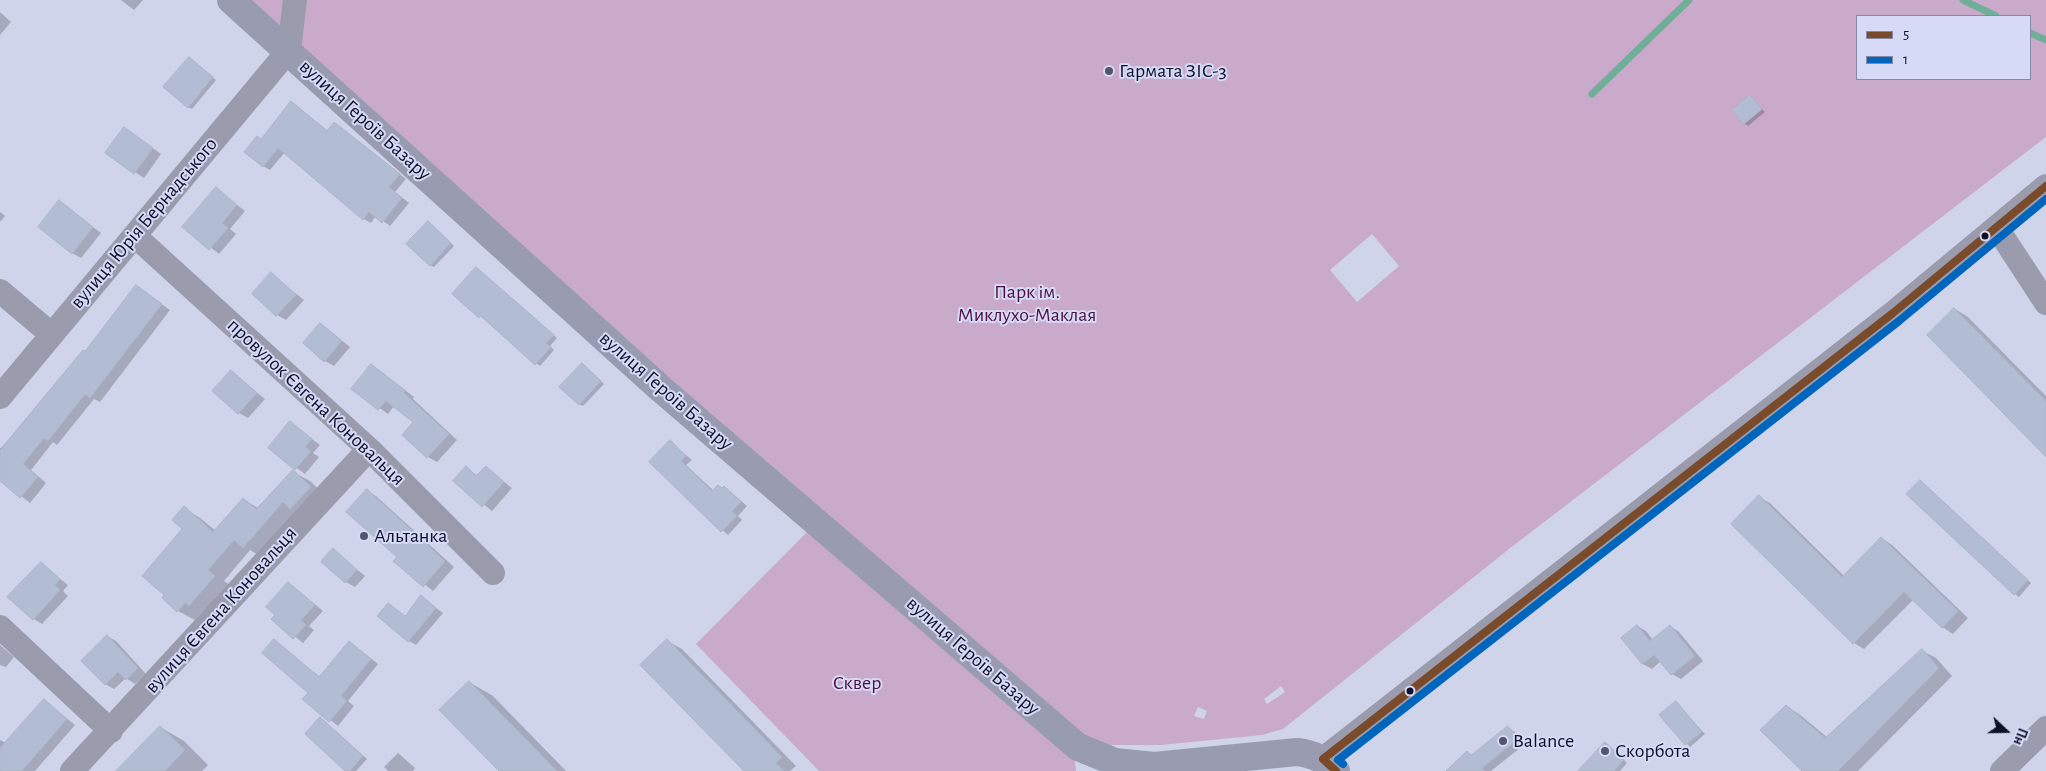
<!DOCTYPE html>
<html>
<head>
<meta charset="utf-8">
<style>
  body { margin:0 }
  #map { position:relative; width:2046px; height:771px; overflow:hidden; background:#d0d4ea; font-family:"Alegreya Sans",sans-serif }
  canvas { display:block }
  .legend { position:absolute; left:1856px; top:15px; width:175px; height:65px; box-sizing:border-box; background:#d6daf6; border:1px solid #8689a4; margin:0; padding:6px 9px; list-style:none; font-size:15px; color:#0f1028 }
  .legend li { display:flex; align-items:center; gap:10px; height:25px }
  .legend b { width:25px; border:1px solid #8689a4 }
  .north { position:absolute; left:1981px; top:706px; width:50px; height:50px; -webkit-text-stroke:4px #d6daf6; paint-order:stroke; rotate:111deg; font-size:14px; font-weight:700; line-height:20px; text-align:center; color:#0f1028 }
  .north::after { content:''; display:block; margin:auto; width:18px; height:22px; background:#0f1028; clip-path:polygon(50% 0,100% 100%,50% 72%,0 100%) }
</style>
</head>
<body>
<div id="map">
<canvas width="2046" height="771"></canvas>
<ul class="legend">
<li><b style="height:6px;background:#7a4b2a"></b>5</li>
<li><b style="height:6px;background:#0065bd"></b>1</li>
</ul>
<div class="north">Пн</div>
</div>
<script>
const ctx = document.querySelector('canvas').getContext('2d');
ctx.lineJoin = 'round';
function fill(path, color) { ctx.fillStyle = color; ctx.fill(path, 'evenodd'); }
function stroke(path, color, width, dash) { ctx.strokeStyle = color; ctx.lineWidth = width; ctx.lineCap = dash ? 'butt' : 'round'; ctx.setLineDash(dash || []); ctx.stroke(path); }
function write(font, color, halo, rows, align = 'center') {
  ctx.font = font + ' "Alegreya Sans",sans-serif'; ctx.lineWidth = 4; ctx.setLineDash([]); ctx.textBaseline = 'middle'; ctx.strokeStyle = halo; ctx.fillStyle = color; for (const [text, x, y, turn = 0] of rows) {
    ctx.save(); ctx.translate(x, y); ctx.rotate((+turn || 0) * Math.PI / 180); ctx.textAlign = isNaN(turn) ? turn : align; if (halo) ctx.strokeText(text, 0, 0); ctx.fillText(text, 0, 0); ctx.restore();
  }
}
const green = new Path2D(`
  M231,0h1815v137l-537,412 -226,180 -21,6 -101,10h-84zM1857,16h173v63h-173zM1372,234l27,32 -42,36 -27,-32zM1281,686l4,6 -18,12 -3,-5zM1198,707l9,4 -3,8 -10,-3z
  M808,531l266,225 2,15h-257l-123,-127z`);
const shadow = new Path2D(`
  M121,0h22l-9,10z
  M0,12l11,10 -11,13z
  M193,61l23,19 -24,29 -4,-2z
  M1750,97l15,15 -17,14 -4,-3z
  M292,103l36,28 7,-7 7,4 64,51 -11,13 14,11 -19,23 -14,-10 -5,7 -7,-4 -79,-67 -15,18 -7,-4 -2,-26z
  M133,134l28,20 -17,24 -37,-25z
  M216,189l29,22 -15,18 6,5 -17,20 -35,-27z
  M59,202l42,31 -20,25 -9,-5z
  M0,212l5,4 -5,6z
  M432,225l22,21 -20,21 -4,-2z
  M477,269l80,69 -7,8 4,4 -14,16 -86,-72z
  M271,274l33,26 -18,20 -9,-5z
  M136,286l34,24 -70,92 -6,-3 -37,46 -4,-3 -22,28 15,13 -16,20 -30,-24v-31l4,-1 81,-94z
  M1955,309l13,8 78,79v59z
  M321,324l29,23 -16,19 -9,-5z
  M582,364l22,20 -21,22 -4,-2z
  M372,365l42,32 -1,2 44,41 -20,22 -9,-5 -13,-35 -21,-16 -6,8 -35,-25z
  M231,372l34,27 -17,19 -9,-5z
  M290,423l30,22 -7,8 6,4 -14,17 -35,-26z
  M670,442l22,18 -6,5 28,26 11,-4 22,19 -9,10 4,4 -14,15 -78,-73z
  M466,468l12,8 8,-8 26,20 -20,23 -38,-30z
  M293,472l17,9 17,16 -67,59 -10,-6 -26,31 7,5 -25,29 -4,-3 -7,8 -17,-9 6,-103 16,10 16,13 27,-32 15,9z
  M1920,481l111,102 -12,14 -4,-3z
  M367,491l9,5 78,71 -21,24 -38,-30 4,-4z
  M1759,497l11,6 74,73 37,-38 11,7 76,73 -15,16 -11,-7 -29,-27 -49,49 -10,-6z
  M333,550l32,26 -10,11 -9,-5z
  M41,564l27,21 -5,6 5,5 -26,28 -8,-5z
  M289,583l34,28 -14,15 5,4 -11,13 -30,-24z
  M421,597l22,16 -27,32 -7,-4 -20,-37 17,13z
  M1637,626l9,5 7,9 17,-14 9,6 24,29 -22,18 -9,-5 -11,-13 -9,8 -9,-5 -21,-26z
  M107,636l9,5 30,33 -11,10 -9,-6 -12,11 -9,-5z
  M274,641l46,36 29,-35 29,22 -30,37 6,5 -16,20 -34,-27 6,-6z
  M667,641l15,8 114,117 -6,5h-44z
  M0,645l14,12 -8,10 -6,-2z
  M1923,651l13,7 16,18 -94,95h-54l-18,-65 13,8 29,24z
  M469,682l24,14 73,75h-65z
  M44,700l31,25 -40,46h-35v-31l6,3z
  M1676,703l29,31 -15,13 -29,-32z
  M321,718l46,41 -11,12h-9z
  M160,727l24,14 24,24 -6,6h-84z
  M1508,728l7,4 10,12 -34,27h-44l20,-19 5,3z
  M1609,746l18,17 -7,8h-38z
  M398,753l17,15 -2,3h-25l-4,-4z`);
const stream = new Path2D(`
  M1963,0l33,16
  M2030,33l16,7
  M1592,94l97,-94`);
const building = new Path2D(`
  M189,57l24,20 -25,31 -25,-21z
  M1750,95l12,14 -18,15 -12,-14z
  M291,101l36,30 7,-9 66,52 -11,13 13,11 -20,25 -13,-11 -6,8 -85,-72 -15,19 -19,-15 13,-16 4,3z
  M124,127l29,21 -19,26 -29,-21z
  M216,187l21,18 -15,18 6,5 -19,22 -27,-23z
  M59,200l34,27 -21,27 -34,-27z
  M428,221l23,22 -21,23 -24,-22z
  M476,267l78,68 -8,8 5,4 -16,18 -54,-49 -2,2 -27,-24z
  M271,272l25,23 -20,21 -24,-22z
  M136,285l26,19 -72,94 -5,-4 -37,47 -4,-3 -21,26 15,13 -18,21 -20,-17v-31l83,-100 2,1z
  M1954,308l92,93v56l-119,-122z
  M320,323l22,18 -18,21 -21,-19z
  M582,363l19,18 -22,24 -20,-18z
  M371,364l35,27 -2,2 45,41 -22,24 -25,-23 11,-13 -27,-21 -8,9 -27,-21z
  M231,370l26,23 -19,21 -26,-23z
  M290,421l22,18 -7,8 6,4 -16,19 -27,-22z
  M670,440l16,16 -5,5 31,30 6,-6 4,3 2,-2 17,16 -9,9 5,5 -16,16 -72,-70z
  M466,466l10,10 10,-10 18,16 -22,25 -29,-26z
  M293,470l18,17 -21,22 -7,-7 -40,46 -9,-8 -26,30 7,6 -26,30 -4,-3 -8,9 -15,-14 2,-3 -22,-19 40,-47 -10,-9 12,-14 29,26 30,-34 13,11z
  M1920,480l108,100 -14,15 -108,-101z
  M367,489l78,72 -22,26 -30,-26 4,-4 -51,-45z
  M1759,495l83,82 39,-40 77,74 -16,17 -38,-36 -51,52 -122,-120z
  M333,548l24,22 -12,13 -24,-21z
  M41,562l19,17 -5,6 5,5 -27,30 -26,-23z
  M288,582l27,23 -14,15 5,5 -13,14 -22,-20 4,-4 -9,-8z
  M421,595l15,13 -28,34 -31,-26 11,-13 17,13z
  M1637,625l13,16 20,-16 25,31 -24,19 -17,-20 -12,9 -21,-26z
  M107,635l31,33 -12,12 -8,-8 -13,13 -24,-24z
  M274,639l45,38 30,-36 22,18 -30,37 6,5 -18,21 -27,-23 6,-6 -46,-40z
  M667,639l115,118 -6,6 8,8h-40l-104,-106z
  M1922,649l17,19 -101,103h-36l-42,-41 26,-25 39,33z
  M469,681l88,90h-58l-60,-61z
  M44,699l23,20 -45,52h-22v-23z
  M1676,701l26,31 -17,13 -26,-30z
  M320,717l43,39 -13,15h-5l-40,-37z
  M160,726l25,24 -20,21h-49z
  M1508,726l10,13 -36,29 3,3h-39l21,-20 4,4z
  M1605,742l19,18 -10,11h-36z`);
const street = new Path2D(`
  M1997,228l49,75
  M135,236l234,213 124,124
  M0,291l51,43
  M0,397l289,-347 6,-50
  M0,627l111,104
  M1323,759l570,-446 153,-127
  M72,771l297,-322
  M2002,771l44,-43`);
const secondary = new Path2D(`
  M231,0l430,389 417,358 37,15 39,4 143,-14c17,2 26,7 39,19`);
const bus1 = new Path2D(`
  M1336,771l-13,-12 570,-446 153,-127`);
const bus2 = new Path2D(`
  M1343,764l-5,-4 561,-439 147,-122`);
const markers = [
  [1109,71,5,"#53556c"],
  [1985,236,4.5,"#0f1028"],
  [364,536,5,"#53556c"],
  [1410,691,4.5,"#0f1028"],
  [1503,741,5,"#53556c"],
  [1605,751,5,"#53556c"]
];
const poiNames = [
  ["Гармата ЗІС-3",1119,71],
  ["Альтанка",374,536],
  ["Balance",1513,741],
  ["Скорбота",1615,751]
];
const streetNames = [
  ["вулиця Героїв Базару",365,120,42],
  ["вулиця Юрія Бернадського",144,223,-50],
  ["вулиця Героїв Базару",666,391,41],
  ["провулок Євгена Коновальця",316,402,43],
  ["вулиця Євгена Коновальця",221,610,-48],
  ["вулиця Героїв Базару",973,656,41]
];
const parkNames = [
  ["Парк ім.",1027,292],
  ["Миклухо-Маклая",1027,315],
  ["Сквер",857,683]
];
fill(green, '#c9aaca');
fill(shadow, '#0003');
stroke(stream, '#70ae97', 7);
fill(building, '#b2bdd4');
stroke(building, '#acb4c9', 1);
stroke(street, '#9a9cae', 24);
stroke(secondary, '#999cb0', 28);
stroke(bus1, '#7a4b2a', 8);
stroke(bus2, '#0065bd', 8);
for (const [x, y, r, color] of markers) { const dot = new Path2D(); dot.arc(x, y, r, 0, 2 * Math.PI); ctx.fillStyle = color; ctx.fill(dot); stroke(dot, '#d6daf6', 2); }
write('20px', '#0f1028', '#d6daf6', poiNames, 'left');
write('20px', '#0f1028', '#d6daf6', streetNames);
write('20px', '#4f0f40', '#d6daf6', parkNames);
</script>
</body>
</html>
